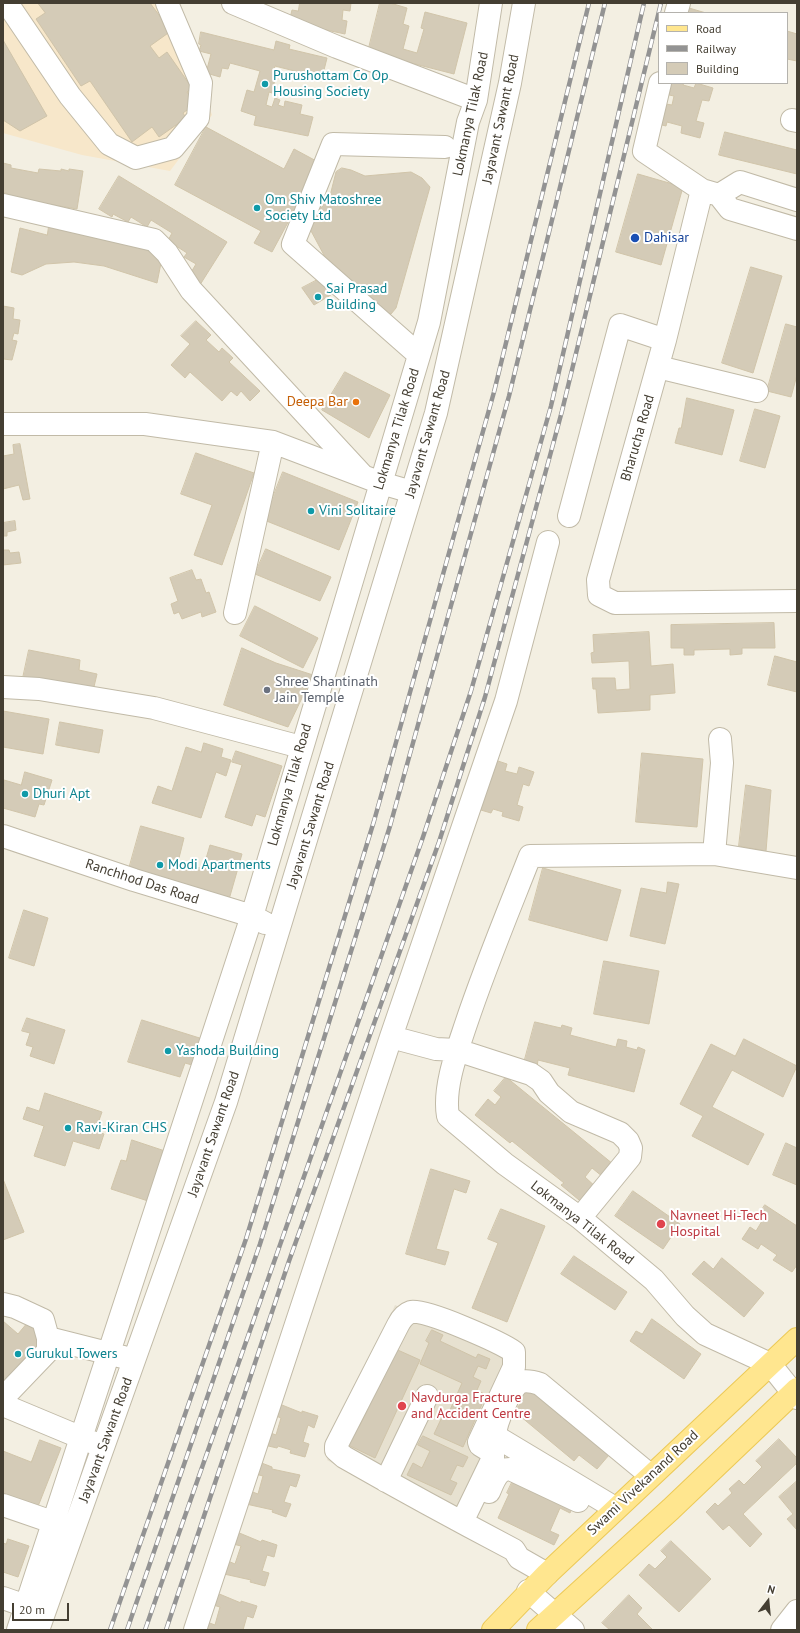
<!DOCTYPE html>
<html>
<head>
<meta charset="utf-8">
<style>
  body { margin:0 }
  #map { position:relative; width:800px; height:1633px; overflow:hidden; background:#f3efe2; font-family:"PT Sans",sans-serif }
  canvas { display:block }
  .frame { position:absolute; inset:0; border:4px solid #443e32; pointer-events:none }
  .legend { position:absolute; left:658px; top:12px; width:130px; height:72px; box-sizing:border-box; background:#fff; border:1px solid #b4b2ad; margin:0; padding:5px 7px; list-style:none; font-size:12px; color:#443e32 }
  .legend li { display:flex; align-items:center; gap:8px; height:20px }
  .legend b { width:20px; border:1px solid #b4b2ad }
  .north { position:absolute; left:748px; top:1581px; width:40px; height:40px; -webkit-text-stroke:3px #fff; paint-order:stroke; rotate:16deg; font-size:11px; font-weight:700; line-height:16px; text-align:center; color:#443e32 }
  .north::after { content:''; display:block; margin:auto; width:14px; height:18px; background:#443e32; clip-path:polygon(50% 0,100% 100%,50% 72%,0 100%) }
  .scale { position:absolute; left:12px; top:1603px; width:57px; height:18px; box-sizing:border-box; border:2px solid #443e32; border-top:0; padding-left:5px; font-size:12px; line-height:14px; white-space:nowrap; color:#443e32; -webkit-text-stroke:3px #fff; paint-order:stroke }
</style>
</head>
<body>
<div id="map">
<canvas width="800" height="1633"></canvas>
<div class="frame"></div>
<ul class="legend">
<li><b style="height:5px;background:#ffe68f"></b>Road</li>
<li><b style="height:5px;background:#939393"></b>Railway</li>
<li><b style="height:11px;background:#d4cbb7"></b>Building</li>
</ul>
<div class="north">N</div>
<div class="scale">20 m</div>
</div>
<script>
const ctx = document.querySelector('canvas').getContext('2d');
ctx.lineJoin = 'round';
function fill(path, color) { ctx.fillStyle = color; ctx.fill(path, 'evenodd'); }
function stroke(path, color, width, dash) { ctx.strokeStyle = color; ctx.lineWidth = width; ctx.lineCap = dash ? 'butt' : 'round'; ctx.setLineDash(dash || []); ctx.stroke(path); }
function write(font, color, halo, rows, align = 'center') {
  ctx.font = font + ' "PT Sans",sans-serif'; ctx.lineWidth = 4; ctx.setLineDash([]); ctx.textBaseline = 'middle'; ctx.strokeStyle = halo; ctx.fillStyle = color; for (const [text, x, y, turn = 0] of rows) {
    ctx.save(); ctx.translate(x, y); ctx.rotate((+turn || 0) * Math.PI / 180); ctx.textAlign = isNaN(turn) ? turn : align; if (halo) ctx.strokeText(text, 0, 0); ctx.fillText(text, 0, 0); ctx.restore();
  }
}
const residential = new Path2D(`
  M395,1305l115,54 -19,86 -33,70 -21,6 -110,-61z`);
const commercial = new Path2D(`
  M3,3h172l37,112 -42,56 -88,-16 -79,-22z`);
const building = new Path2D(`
  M38,3h112l21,28 -21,15 9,12 8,-6 25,36 -5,4 8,12 -12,9 3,5 -27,19 -7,-10 -20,15 -42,-61 -9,5 -45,-67 9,-6z
  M300,3h51l-1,8 -7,-1 -1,10 5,1 -2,13 -56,-12 3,-12 6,1z
  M380,3h10l17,5 -4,16 6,2 -6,23 14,4 7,-24 -3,-1 4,-16 42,11 -13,51 -86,-22z
  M689,8l17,5h-18z
  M787,31l10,3v27l-10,-2z
  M201,32l73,18 2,-9 14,4 -1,4 38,9 -5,20 -47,-12 -2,7 3,1 -4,19 -3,-1 -3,13 6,2 3,-9 5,2 -2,5 6,2 1,-6 17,4 -2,9 13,3 -5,19 -54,-11 2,-9 -15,-5 6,-21 7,2 6,-21 -30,-8 -2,6 -6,-1 -2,9 -14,-4 5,-19 -12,-3 2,-6 -2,-1z
  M3,40l44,76 -27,15 -17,-11z
  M666,83h18l-1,2 11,3 2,-5 17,5 -4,13 -7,-1 -6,21 8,2 -4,15 -19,-5 1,-7 -15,-4 -1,4 -12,-3 11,-13 1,-6 6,1 2,-9 -5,-1 1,-4 -6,-2z
  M206,127l78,42 10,-20 26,14 -48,89 -18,-9 7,-12 -86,-46z
  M725,132l72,18v24l-78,-19z
  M3,163l8,2v3l27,5 1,-4 22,2v-2l8,2v-2l14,2 -6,38 -71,-12 1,-4h-4z
  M342,168l9,2 14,6 46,-4 11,6 8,9 -34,121 -5,6 -8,1 -17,-19 -41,-39 -15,-28 4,-18 8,-4 9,-15 5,-20z
  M638,174l45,13 -22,78 -45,-13z
  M119,176l108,66 -29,46 -12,-7 10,-17 -12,-7 3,-4 -14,-9 -8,2 7,-13 -21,-13 -4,7 -16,-10 -3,5 -15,-8 -1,3 -13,-8z
  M49,226l114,27 -6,30 -53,-17 -30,-4 -28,2 -24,11 -11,-3 9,-44 27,7z
  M751,267l31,9 -29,97 -31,-10z
  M325,276l14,14 -25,15 -12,-17z
  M3,306l11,2 -1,11 7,1 -2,14 -4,-1 -2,7 5,1 -5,19 -9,-1z
  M196,321l15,14 -5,5 13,12 3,-4 11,10 -4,4 31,29 -10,10 -9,-10 -4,5 -6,-5 -9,10 -32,-29 -5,6 -14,-13 19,-21 -9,-8z
  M786,324l11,3v48l-6,22 -24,-6z
  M345,372l45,23 -21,43 -47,-28z
  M687,398l47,12 -12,45 -47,-12 4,-15h2z
  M755,409l25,7 -15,52 -25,-7z
  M20,444l10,55 -7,1 -4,-15 -16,4v-33l11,-2 -1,-9z
  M196,453l58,20 -32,92 -28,-10 18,-50 -31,-11z
  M283,472l75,30 -19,48 -75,-30z
  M15,521l1,9 -9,2v4h-4v-13z
  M266,549l65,28 -11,24 -65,-27z
  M3,550h6l1,3 9,-1 2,11 -18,2z
  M192,570l4,10 5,-1 5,14 3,-1 7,20 -14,5 -1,-5 -19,7 -3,-7 -5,2 -3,-10 7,-3 -8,-23z
  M255,606l63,32 -15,30 -63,-32z
  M774,623l1,25h-33v6l-12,1v-6l-36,1v5h-10v-7h-13v-23z
  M649,632l2,34 22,-2 2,29 -25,2v15l-52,3 -2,-24h-3l-1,-11h23l1,12 14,-1 -1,-28 -37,2 -1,-10 3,-1 -1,-17z
  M242,648l34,15 37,12 -25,52 -64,-22z
  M29,650l51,10 -1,10 18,4 -4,17 -70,-13z
  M775,656l22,6v30l-29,-7z
  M3,711l46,8 -6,35 -40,-7z
  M60,722l43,8 -4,23 -43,-8z
  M204,743l19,6 -2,8 10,3 -5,16 -10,-4 -15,46 -49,-15 6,-17 14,5 14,-44 15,5z
  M236,751l46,15 -17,51 -9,-3 -4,12 -27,-9 17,-52 -10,-3z
  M642,753l61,6 -6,68 -61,-5z
  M489,758l18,6 -2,7 12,3 2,-7 15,5 -5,14 -6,-2 -6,21 6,2 -4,14 -17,-5 1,-4 -10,-3 -2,4 -17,-5z
  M25,772l27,8 -8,25 -5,-1 -4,13 -32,-9 1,-28 17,5z
  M746,785l25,5 -5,61 -27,-5z
  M141,826l43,12 -6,24 25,7 7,-24 32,9 -14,49 -101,-27z
  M543,868l78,22 -14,51 -78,-21z
  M668,882l11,2 -14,60 -35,-8 11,-48 25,5z
  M24,910l24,8 -14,48 -25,-8z
  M604,961l55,10 -10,53 -55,-10z
  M27,1018l38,12 -11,34 -24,-8 3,-9 -7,-2 4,-12 -8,-2z
  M142,1020l64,20 -7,27 -14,-4 -5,14 -52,-15z
  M535,1022l26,6 1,-3 10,3 -2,7 46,12 2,-8 9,2 -1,6 11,3 1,-3 7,3 -11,42 -66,-17 2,-7 -32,-8 -1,7 -13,-4z
  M744,1039l53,27 -14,31 -51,-27 -20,37 52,27 -16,31 -56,-29 11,-20 -23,-12 31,-60 24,12z
  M506,1077l107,87 -10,13 -11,-9 -7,9 13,12 -13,16 -24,-20 3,-2 -52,-42 -2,2 -35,-28 13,-16 7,6 6,-8 -7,-6z
  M45,1093l57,19 -5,14 -3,-1 -2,5 12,4 -5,15 -26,-8 -8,25 -31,-10 10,-30 -21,-7 4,-12 12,4z
  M132,1140l33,11 -17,50 -37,-12 10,-29 5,1z
  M786,1143l11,5v37l-24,-10z
  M431,1169l39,12 -4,12 -12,-4 -18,60 13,3 -4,13 -39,-11z
  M3,1179l21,53 -21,8z
  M633,1191l47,33 -17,25 -48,-33z
  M765,1205l32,21v39l-5,7 -19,-12 4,-5 -16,-11 -3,5 -16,-10 8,-12 6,4 9,-15 -5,-3z
  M501,1209l44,17 -38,96 -35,-14 26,-65 -10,-4z
  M574,1256l53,36 -12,18 -54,-36z
  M722,1258l42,35 -20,24 -52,-43 12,-13 9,8z
  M652,1319l49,35 -17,25 -54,-38 6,-10 6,3z
  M3,1321l15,13 10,-12 14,13 1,10 -40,38z
  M432,1330l11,5 -3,6 36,17 2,-4 12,5 -4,10 -8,-3 -5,11 8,4 -4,9 9,5 -23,52 -29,-13 8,-17 4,2 16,-36 -42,-19 9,-21 -3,-2z
  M391,1347l29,13 -45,98 -29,-14 9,-19 4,2 9,-18 -4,-3z
  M528,1385l81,70 -12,14 -18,-14 -5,6 -60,-50 8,-9 -5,-4z
  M277,1403l25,10v-2l16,5 -4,12 -6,-3 -5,17 6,2 -4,13 -15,-4 1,-3 -13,-4 -1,2 -13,-3 4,-13 8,3 5,-17 -7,-3z
  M423,1436l45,21 -5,10 -6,-2 -7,15 7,3 -6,12 -44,-20 6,-12 9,5 8,-17 -12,-6z
  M779,1439l18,19v5l-54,51 19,20 -12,13 -21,-22 -6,5 -17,-18 9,-9 3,3 14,-13 -3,-4 10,-9 5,5 18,-18 -6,-6z
  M40,1440l21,8 -24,61 -34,-13v-45l28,11z
  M259,1462l13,5v2l28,6 -4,12 -6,-2 -6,17 7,2 -5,13 -14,-5 1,-2 -27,-6 4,-13 8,3 5,-18 -8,-2z
  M516,1474l59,28 -5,11 -10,-5 -10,23 9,4 -5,10 -56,-27 11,-24 -2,-1z
  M797,1481v49l-10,-11 6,-5 -14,-17z
  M237,1532l24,10 1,-2 15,5 -3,12 -7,-2 -5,16 7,2 -4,13 -15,-4 1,-2 -27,-6 4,-13 7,3 6,-18 -8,-2z
  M8,1539l21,7 -11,31 -15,-5v-29l3,1z
  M671,1541l40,38 -32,33 -40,-37 10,-11 6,5 12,-12 -6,-6z
  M217,1593l24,10v-2l16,5 -4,12 -6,-2 -4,14h-38l2,-8 8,3 5,-18 -7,-2z
  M629,1595l13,13 -5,6 16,16h-43l-8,-7z`);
const minor = new Path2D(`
  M7,3l63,93 39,48 27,14 37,-10 25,-30 3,-35 -34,-80
  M233,3l104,44 139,53
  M676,13l3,-10
  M660,83l-16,68 58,39
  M792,120l5,1
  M719,195l21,-13 57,18
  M3,205l151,35 13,13 24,37 172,186
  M797,229l-67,-20 -11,-14 -17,-5 -37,150 -67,240 1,15 16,8 182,-2
  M419,355l-126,-111 40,-100 112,3
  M658,367l99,24
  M3,424h142l128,18 108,41 31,9
  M569,516l51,-191 45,15
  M235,613l38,-171
  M3,687l36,2 115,19 147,39
  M3,836l131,44 118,36 13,7
  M714,854l8,-91 -2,-24
  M797,868l-83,-14 -184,2c-22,56 -45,111 -64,168 -9,27 -23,64 -18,92l57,48 75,54 74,62 31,36 20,18 65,30 27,34
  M391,1037l45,12 21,1 74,24 10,7 8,12 22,19 49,21 8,8 3,7 -1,9 -50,61
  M3,1304l12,3 28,13 5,18v13l-45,47
  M48,1338l75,19
  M3,1405l91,38
  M386,1481l41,-85
  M489,1492c5,-11 8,-23 21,-23l68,32
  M3,1505l64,22
  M615,1508l-120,-72c0,-11 15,-50 26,-54 6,-2 13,0 19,2l110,91
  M462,1522l31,-64v-5l-13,-8 -1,-3 35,-75v-15c-12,-9 -90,-44 -103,-40 -6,2 -10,7 -13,13l-62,121v4l8,7c56,32 113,63 170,93l5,8 28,16
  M528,1591l45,39
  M3,1598l23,8
  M18,1630l234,-714 177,-594 39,-200 8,-22 15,-97
  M38,1630l188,-528 210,-689 74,-330 14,-80
  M195,1630l196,-593 115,-336 42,-159
  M782,1630l15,-19`);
const major = new Path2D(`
  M493,1630l54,-56 250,-235
  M538,1630l133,-121 126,-120`);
const rail = new Path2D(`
  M110,1630l136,-391 128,-418 120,-429 95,-389
  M127,1630l133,-386 130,-418 119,-430 96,-393
  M145,1630l278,-793 48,-146 80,-285 93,-403
  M166,1630l123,-369 150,-419 46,-145 77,-286 99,-408`);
const markers = [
  [265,84,4,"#0f9aa8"],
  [257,208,4,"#0f9aa8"],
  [635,238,5,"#1a4fb4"],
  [318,297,4,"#0f9aa8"],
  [356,402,4,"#e8710a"],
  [311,511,4,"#0f9aa8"],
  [267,690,4,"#6b7280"],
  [25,794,4,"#0f9aa8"],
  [160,865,4,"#0f9aa8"],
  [168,1051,4,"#0f9aa8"],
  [68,1128,4,"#0f9aa8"],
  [661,1224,5,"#e0444e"],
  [18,1354,4,"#0f9aa8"],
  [402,1406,5,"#e0444e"]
];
const cultureNames = [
  ["Purushottam Co Op",273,76],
  ["Housing Society",273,92],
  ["Om Shiv Matoshree",265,200],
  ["Society Ltd",265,216],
  ["Sai Prasad",326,289],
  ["Building",326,305],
  ["Vini Solitaire",319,511],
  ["Dhuri Apt",33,794],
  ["Modi Apartments",168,865],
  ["Yashoda Building",176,1051],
  ["Ravi-Kiran CHS",76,1128],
  ["Gurukul Towers",26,1354]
];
const streetNames = [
  ["Lokmanya Tilak Road",471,114,-78],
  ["Jayavant Sawant Road",501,119,-78],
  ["Lokmanya Tilak Road",397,429,-73],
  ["Jayavant Sawant Road",428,434,-74],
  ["Bharucha Road",638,438,-74],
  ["Lokmanya Tilak Road",290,785,-74],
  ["Jayavant Sawant Road",311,825,-73],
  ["Ranchhod Das Road",142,882,18],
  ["Jayavant Sawant Road",214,1134,-71],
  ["Lokmanya Tilak Road",582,1223,38],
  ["Jayavant Sawant Road",106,1440,-70],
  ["Swami Vivekanand Road",643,1483,-43]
];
const transitNames = [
  ["Dahisar",644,238]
];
const foodNames = [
  ["Deepa Bar",348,402]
];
const worshipNames = [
  ["Shree Shantinath",275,682],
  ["Jain Temple",275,698]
];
const healthNames = [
  ["Navneet Hi-Tech",670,1216],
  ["Hospital",670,1232],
  ["Navdurga Fracture",411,1398],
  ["and Accident Centre",411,1414]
];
fill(residential, '#e7e1d0');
fill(commercial, '#f7e7ca');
fill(building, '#d4cbb7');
stroke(building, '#d0c4a9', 1);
stroke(minor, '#c1baa7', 24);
stroke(major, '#ecc956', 24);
stroke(minor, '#fff', 22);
stroke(major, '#ffe68f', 22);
stroke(rail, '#939393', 4.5);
stroke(rail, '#fff', 3, [9]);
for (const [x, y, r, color] of markers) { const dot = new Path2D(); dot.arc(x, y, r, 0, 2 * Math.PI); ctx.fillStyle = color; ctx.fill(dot); stroke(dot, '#fff', 1.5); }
write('14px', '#0d838f', '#fff', cultureNames, 'left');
write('14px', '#443e32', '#fff', streetNames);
write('14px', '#164399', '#fff', transitNames, 'left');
write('14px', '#c56008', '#fff', foodNames, 'right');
write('14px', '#5b616d', '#fff', worshipNames, 'left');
write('14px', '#be3a42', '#fff', healthNames, 'left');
</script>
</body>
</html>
